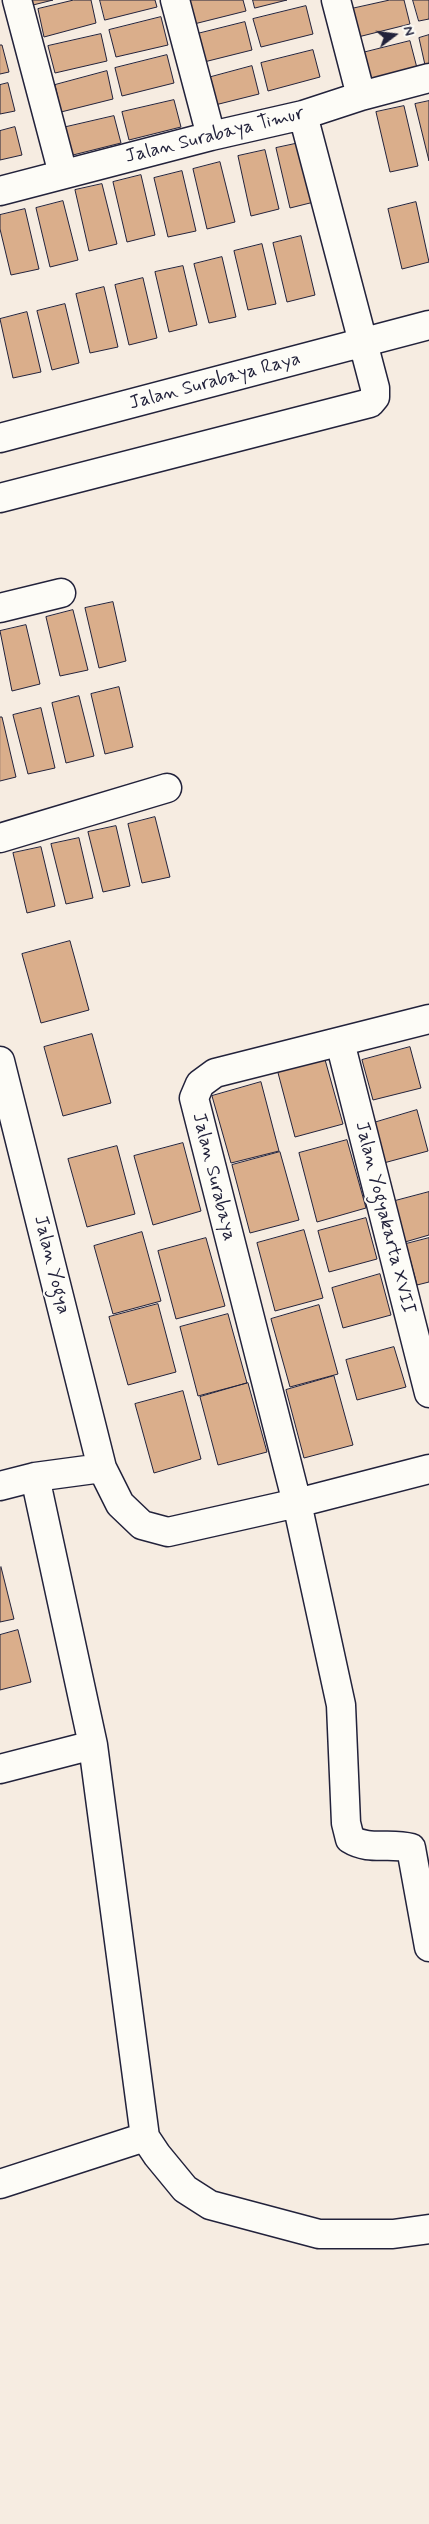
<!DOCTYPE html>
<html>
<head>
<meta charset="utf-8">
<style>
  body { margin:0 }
  #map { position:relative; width:429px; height:2524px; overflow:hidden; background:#f6ece1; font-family:Mynerve,sans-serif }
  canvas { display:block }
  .north { position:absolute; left:369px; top:10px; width:50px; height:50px; -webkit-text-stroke:4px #fdfcf7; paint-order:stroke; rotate:75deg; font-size:14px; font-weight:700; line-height:20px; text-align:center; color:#22223b }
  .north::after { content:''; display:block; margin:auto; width:18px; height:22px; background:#22223b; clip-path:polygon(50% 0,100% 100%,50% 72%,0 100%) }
</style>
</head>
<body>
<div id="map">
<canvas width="429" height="2524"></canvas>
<div class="north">N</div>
</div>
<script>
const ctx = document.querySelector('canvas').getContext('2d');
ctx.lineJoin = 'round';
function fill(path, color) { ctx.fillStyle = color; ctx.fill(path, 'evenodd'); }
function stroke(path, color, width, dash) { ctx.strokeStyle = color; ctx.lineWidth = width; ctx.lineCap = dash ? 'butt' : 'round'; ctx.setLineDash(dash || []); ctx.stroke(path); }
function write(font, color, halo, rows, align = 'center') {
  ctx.font = font + ' Mynerve,sans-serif'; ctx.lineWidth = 4; ctx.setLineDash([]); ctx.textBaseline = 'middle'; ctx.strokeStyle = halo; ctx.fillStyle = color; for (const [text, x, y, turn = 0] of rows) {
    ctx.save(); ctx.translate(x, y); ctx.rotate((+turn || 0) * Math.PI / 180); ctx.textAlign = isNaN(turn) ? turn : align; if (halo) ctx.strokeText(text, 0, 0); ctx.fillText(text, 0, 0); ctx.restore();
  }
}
const building = new Path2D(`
  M32,0h21l-20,5z
  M74,0h17l5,23 -52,14 -6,-28z
  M100,0h55l2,7 -52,13z
  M188,0h55l3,11 -52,13z
  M253,0h34l-32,8z
  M390,0h14l6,24 -52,13 -7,-28z
  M413,0h16v19l-10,2z
  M306,6l7,28 -52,13 -8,-28z
  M161,17l7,28 -52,12 -7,-27z
  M245,22l7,28 -52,13 -7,-28z
  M101,34l6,27 -52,12 -7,-27z
  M429,35v29l-4,1 -6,-27z
  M410,41l7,27 -52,13 -7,-27z
  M0,45h2l7,27 -9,2z
  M313,50l7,27 -52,14 -7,-28z
  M167,55l7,28 -52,13 -7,-28z
  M252,66l7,28 -52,13 -7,-27z
  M107,71l6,28 -52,13 -6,-27z
  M8,83l7,28 -15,3v-29z
  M174,100l7,27 -52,13 -7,-28z
  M429,101v60l-14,-57z
  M404,106l14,60 -28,6 -14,-60z
  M114,116l7,27 -52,13 -7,-28z
  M15,127l7,28 -22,5v-29z
  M304,142l14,59 -28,7 -14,-60z
  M265,150l14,59 -28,7 -13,-60z
  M220,162l15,60 -28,7 -14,-60z
  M182,171l14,60 -28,6 -14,-59z
  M141,175l14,60 -28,7 -14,-60z
  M102,184l15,60 -28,7 -14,-61z
  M63,201l15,59 -28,7 -14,-59z
  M416,202l13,60 -27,7 -14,-60z
  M25,209l14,60 -28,6 -11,-46v-14z
  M301,236l14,59 -28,7 -14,-59z
  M262,244l14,60 -28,6 -14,-59z
  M222,257l14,60 -27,6 -15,-59z
  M183,266l14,59 -28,7 -14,-60z
  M143,278l14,60 -28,7 -14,-60z
  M104,287l14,60 -28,6 -14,-59z
  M65,304l14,59 -27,7 -15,-59z
  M27,312l14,60 -28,6 -13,-59z
  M113,602l13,59 -27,7 -14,-60z
  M73,610l15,60 -28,6 -14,-59z
  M26,625l14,59 -28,7 -12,-60z
  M119,687l14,60 -28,7 -14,-60z
  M79,696l15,60 -28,7 -14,-60z
  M41,708l14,60 -27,6 -15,-59z
  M0,717h2l14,60 -16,4z
  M155,817l15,60 -28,6 -14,-59z
  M116,826l14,60 -27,6 -15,-60z
  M79,838l14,60 -27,6 -15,-60z
  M41,847l14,59 -28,7 -14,-60z
  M70,941l19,69 -48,13 -19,-69z
  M92,1034l19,69 -48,13 -19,-69z
  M410,1047l11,41 -48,12 -11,-40z
  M324,1056l19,68 -48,13 -18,-68z
  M261,1082l18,69 -48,12 -19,-67z
  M417,1110l11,41 -48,13 -10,-40z
  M347,1140l19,68 -49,14 -18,-69z
  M183,1143l18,68 -48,14 -19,-69z
  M117,1146l18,68 -48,13 -19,-68z
  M280,1152l19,68 -49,13 -18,-68z
  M429,1192v43l-24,7 -10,-41z
  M366,1218l11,41 -48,13 -11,-41z
  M304,1230l19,68 -48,13 -18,-68z
  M142,1232l19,69 -48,13 -19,-68z
  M206,1238l19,68 -49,13 -18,-68z
  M429,1238v44l-12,3 -11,-41z
  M380,1274l11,41 -48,13 -11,-40z
  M158,1304l18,68 -48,13 -19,-68z
  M319,1305l19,69 -48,13 -19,-68z
  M228,1314l19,69 -49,13 -18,-69z
  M394,1347l12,40 -49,13 -11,-40z
  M334,1376l19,69 -49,13 -18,-68z
  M248,1383l19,69 -49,13 -18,-68z
  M183,1391l18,68 -47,14 -19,-69z
  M1,1567l13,52 -14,3v-54z
  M18,1630l13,52 -31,8v-55z`);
const minor = new Path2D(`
  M17,0l46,174
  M175,0l36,136
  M336,0l25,96
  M0,191l211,-55 92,-21 58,-19 68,-18
  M0,438l429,-113
  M0,498l370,-95 5,-6v-9l-72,-273
  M0,608l61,-15
  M0,838l167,-50
  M429,1019l-214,54 -15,11 -6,14 103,405 44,202 5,118 4,16c19,12 40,3 61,9l18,99
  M340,1042l89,351
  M0,1061l102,407 18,36 22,21 26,7 129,-29 132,-34
  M35,1477l58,268 52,392 12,18 28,34 25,16 109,29h74l36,-5
  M0,1486l35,-9 67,-9
  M0,1769l93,-24
  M0,2184l145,-47`);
const streetNames = [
  ["Jalan Surabaya Timur",215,136,-14],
  ["Jalan Surabaya Raya",215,382,-15],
  ["Jalan Surabaya",213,1177,76],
  ["Jalan Yogyakarta XVII",384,1218,76],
  ["Jalan Yogya",51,1265,76]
];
fill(building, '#daae8b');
stroke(building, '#22223b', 1);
stroke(minor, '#22223b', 31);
stroke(minor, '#fdfcf7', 28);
write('19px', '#22223b', '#fdfcf7', streetNames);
</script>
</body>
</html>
